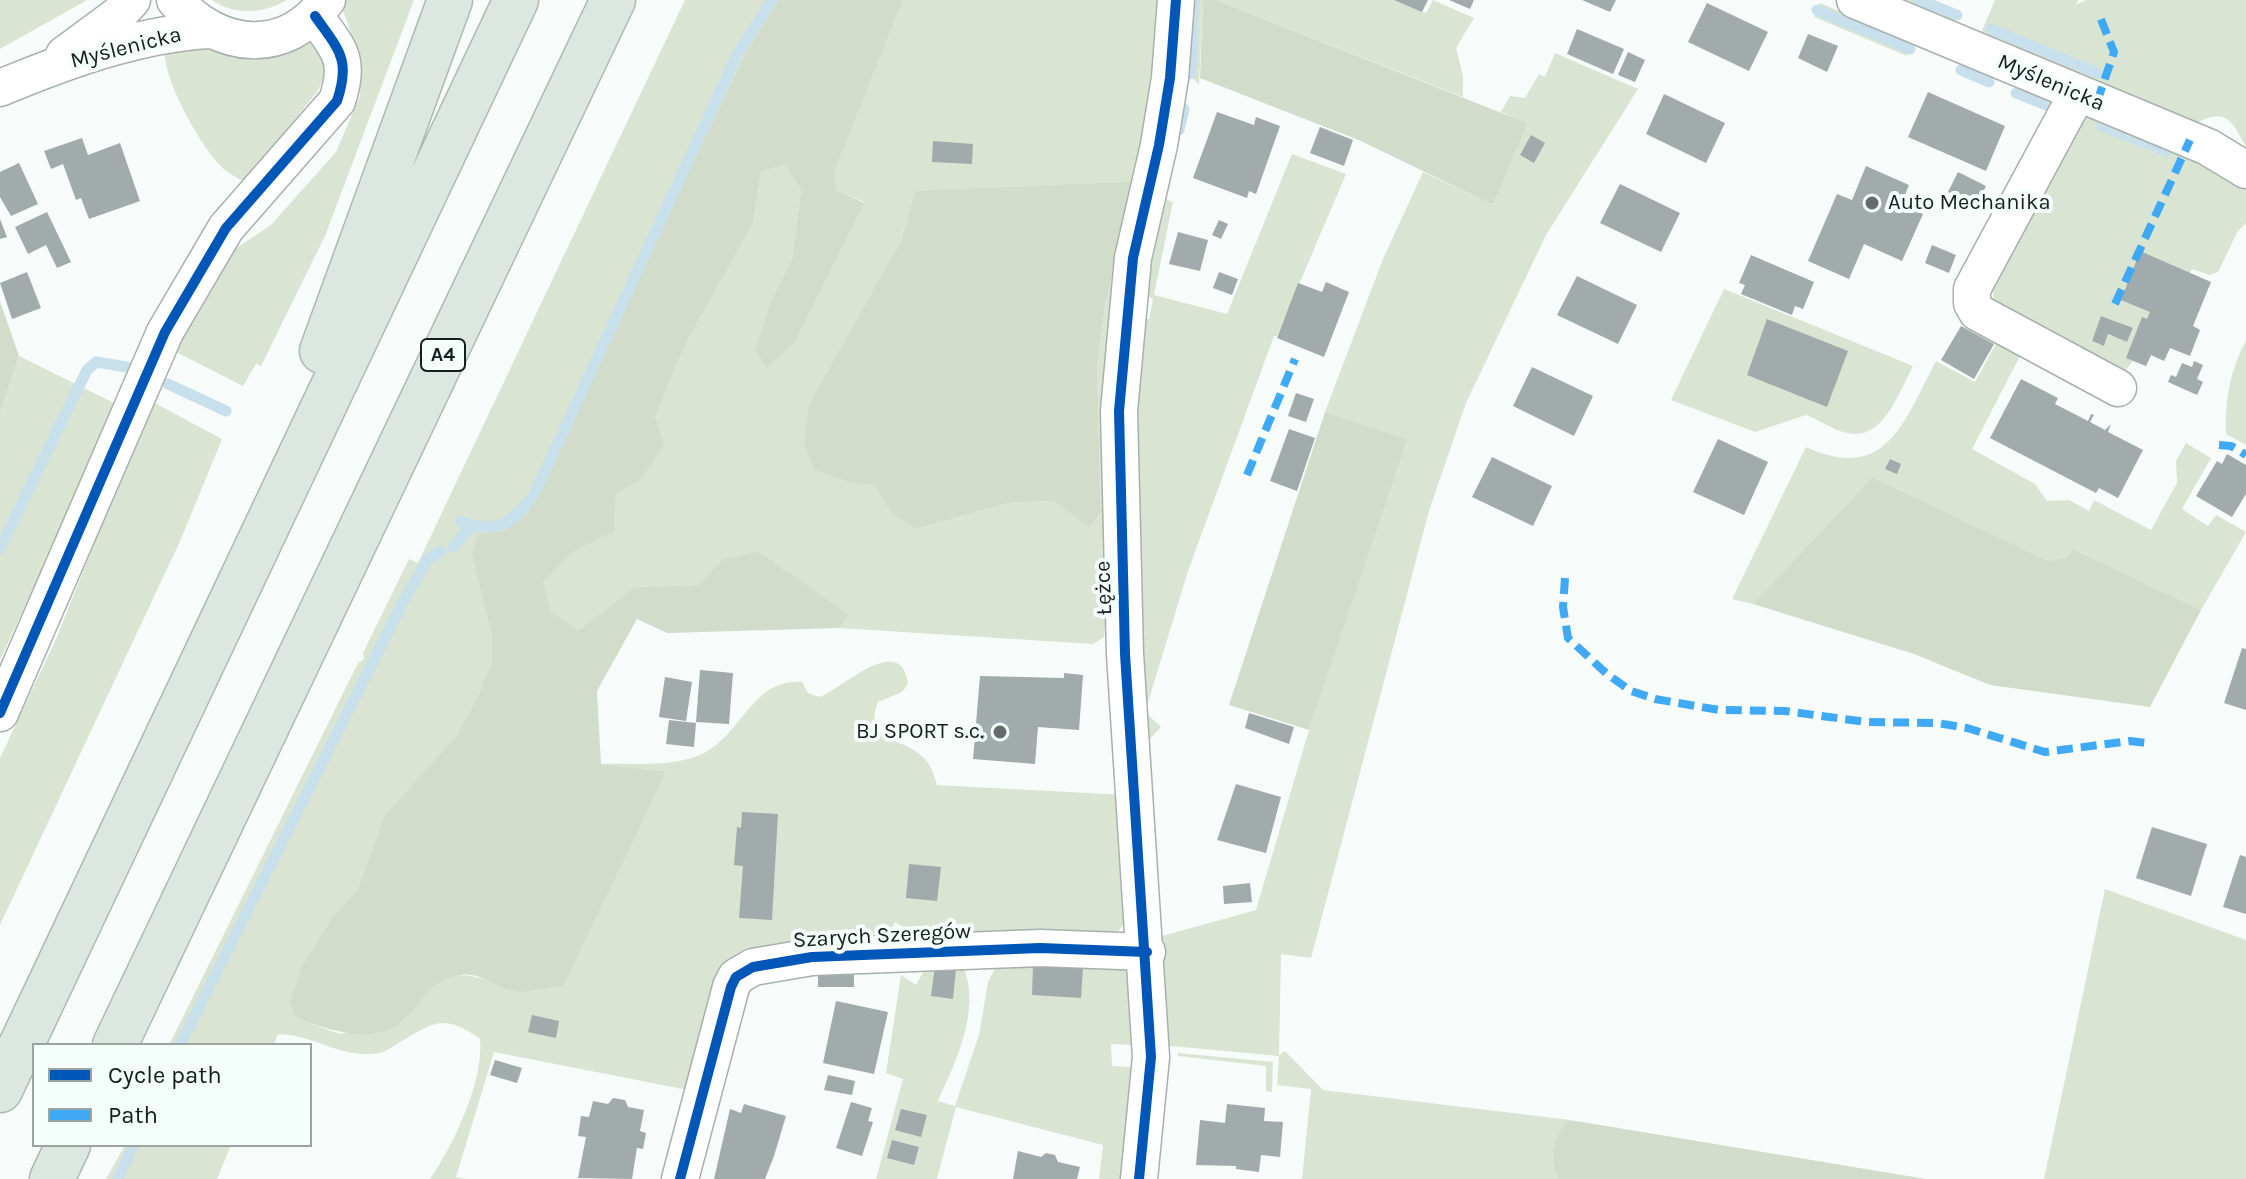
<!DOCTYPE html>
<html>
<head>
<meta charset="utf-8">
<style>
  body { margin:0 }
  #map { position:relative; width:2246px; height:1179px; overflow:hidden; background:#f7fcfb; font-family:Karla,sans-serif }
  canvas { display:block }
  .legend { position:absolute; left:32px; top:1043px; width:280px; height:104px; box-sizing:border-box; background:#f4fffc; border:2px solid #9aa5a2; margin:0; padding:10px 14px; list-style:none; font-size:24px; color:#141e1c }
  .legend li { display:flex; align-items:center; gap:16px; height:40px }
  .legend b { width:40px; border:2px solid #9aa5a2 }
</style>
</head>
<body>
<div id="map">
<canvas width="2246" height="1179"></canvas>
<ul class="legend">
<li><b style="height:10px;background:#0057b8"></b>Cycle path</li>
<li><b style="height:10px;background:#3fa9f5"></b>Path</li>
</ul>
</div>
<script>
const ctx = document.querySelector('canvas').getContext('2d');
ctx.lineJoin = 'round';
function fill(path, color) { ctx.fillStyle = color; ctx.fill(path, 'evenodd'); }
function stroke(path, color, width, dash) { ctx.strokeStyle = color; ctx.lineWidth = width; ctx.lineCap = dash ? 'butt' : 'round'; ctx.setLineDash(dash || []); ctx.stroke(path); }
function write(font, color, halo, rows, align = 'center') {
  ctx.font = font + ' Karla,sans-serif'; ctx.lineWidth = 8; ctx.setLineDash([]); ctx.textBaseline = 'middle'; ctx.strokeStyle = halo; ctx.fillStyle = color; for (const [text, x, y, turn = 0] of rows) {
    ctx.save(); ctx.translate(x, y); ctx.rotate((+turn || 0) * Math.PI / 180); ctx.textAlign = isNaN(turn) ? turn : align; if (halo) ctx.strokeText(text, 0, 0); ctx.fillText(text, 0, 0); ctx.restore();
  }
}
const green = new Path2D(`
  M0,0h87l-87,49z
  M212,0h75c-24,14 -52,16 -75,0z
  M345,0h69l-89,236 -64,130 -5,-2 -13,22 -67,-34 51,-98 43,-28 66,-74 24,-56 1,-35 -19,-53z
  M685,0h93l-35,57 -217,458 -54,41 20,81v23l-14,36 -22,40 -72,80 -26,75 -23,23 -45,89 5,15 45,16 65,-14c6,-9 12,-24 21,-31 26,-25 61,-11 88,2l152,-218 -65,-9c32,-1 76,4 105,-12 37,-21 48,-74 96,-70l6,11 11,4c20,-5 82,-68 89,-13l-6,8 -24,10c-15,38 20,35 40,51 12,8 15,19 19,32l188,10v128l-10,12 -195,2 -25,-15 -12,25 -129,10 -61,134 -199,-39 -38,125 9,2h-35c24,-35 54,-98 50,-140 -34,-24 -44,-19 -78,2 -7,4 -14,10 -22,12 -42,6 -60,-17 -102,-19l-4,11h-105l189,-382 6,-4 -1,-6 46,-94 9,4z
  M903,0h265l-64,637 -11,7 -254,-16 10,-13 -126,-56 -25,26 -64,2 -55,43 -28,-18 -9,-30 30,-29 43,-22 1,-37 24,-14 15,-63 31,-74 67,-119 8,-52 24,-9 16,27 -9,69 -22,44 -15,46 109,-147 -29,-12v-19zM915,192l191,108 -9,66 4,148 -13,12 -35,-25 -44,2 -93,26 -24,-15 -18,-29 10,-211 17,-34z
  M1184,0h19l-4,85 -19,-21z
  M1216,0h181l29,13 7,-13 41,18 -18,30 7,28v21z
  M1897,0h34l27,11 -4,13z
  M1995,0h83l-2,5 10,-5h160v147c-13,-23 -18,-41 -49,-24l-19,-6 -197,-84z
  M1820,3l93,39 -6,14 -93,-39z
  M310,43l14,9 5,12 -10,25 -74,94c-8,-6 -20,-11 -26,-19 -21,-22 -60,-92 -54,-120z
  M1555,53l83,36 -92,146 -80,168 -37,108 -118,447 -30,-4 -2,101 6,-4 38,39 247,30c-18,16 -22,38 -12,59h-256l9,-90 -34,-4 2,-29 -118,-11 -6,-107 101,-28 53,-180 97,-291 -81,-27 58,-153 40,-87 70,33 33,-82 -25,-11 9,-16 15,2 14,-24 6,3z
  M2090,113l156,69v41l-8,8 -20,41 -8,3 -18,-6 -46,97 -13,-5 -8,10 -10,2 -122,-73v-14l89,-170zM2102,316l31,13 -6,13 -19,-8 -4,12 -12,-5z
  M1292,154l54,20 -69,162h-3l-86,235 -43,141 16,15 -15,16 -3,-2 -8,-421 14,-1 4,-20 -15,-9 24,-92 11,4 -19,93 73,19z
  M1724,289l189,77c-14,26 -30,76 -66,67 -14,-3 -28,-13 -41,-18l-51,17 -84,-32z
  M2246,340v105l-20,-11c-1,-35 4,-63 20,-94z
  M1997,342l24,12 -49,95 63,35 12,17 22,-1 20,11 5,-11 57,30 26,-47 -1,-22 10,-18 25,15 -29,51 26,17 8,-11 30,17 -45,78 -128,-61 -6,8 -18,4 -177,-84 -119,127 -21,-5 74,-152c81,37 98,-26 130,-86l39,21z
  M19,356l99,49 -118,255v-247z
  M151,401l71,38 -41,100 -181,386v-167l57,-121z
  M2105,889l141,51v239h-202z
  M1000,959l124,8 7,8 6,62 -7,8 -19,-1 1,22 17,1 8,8 -10,104h-28l4,-34 -147,-38 -19,72h-61l27,-100 -17,-6 15,-98 15,10 10,-18 34,-7c24,44 -3,99 -22,141l17,5 24,-71 9,-53z
  M1178,1053l95,9 -1,30 -6,-1v-25l-88,-10z
  M125,1145h106l-14,34h-111z`);
const forest = new Path2D(`
  M903,0l-68,171 1,19 28,13 -70,140 -28,25 -11,-19 15,-46 22,-44 9,-69 -16,-26 -24,8 -8,52 -67,119 -31,74 9,27 -24,36 -24,14 -1,37 -43,22 -29,29 8,30 28,18 55,-43 64,-2 25,-26 36,-7 90,63 -10,13 -172,5 -30,-14 -40,72 4,73 65,8 -103,214c-15,1 -35,7 -49,5 -21,-4 -35,-22 -59,-15 -31,8 -29,22 -49,42 -28,30 -80,11 -111,0l-5,-15 11,-35 34,-54 23,-24 26,-74 72,-80 22,-40 14,-36v-23l-20,-81 6,-22 25,-3 23,-16 217,-458 35,-57z
  M1203,0h13l311,123 -34,82 -132,-64 -161,-63z
  M1132,182l-26,118 -9,66 4,147 -12,14 -36,-26 -44,2 -93,26 -24,-15 -18,-29 -26,-3 -34,-13 -10,-26 5,-38 92,-164 14,-50z
  M0,301l19,55 -19,57z
  M1325,412l82,27 -98,291 -80,-25z
  M1872,477l177,84 18,-4 6,-8 128,61 -51,97 -160,-22 -76,-31 -161,-50z
  M1570,1120l356,59h-368c-10,-21 -6,-44 12,-59z`);
const stream = new Path2D(`
  M1919,0l38,15
  M1817,10l93,39
  M1991,29l106,44
  M1961,70l28,12
  M1191,74l3,-74
  M2016,93l30,12
  M2102,126l65,25
  M1179,130l5,-21
  M168,384l58,27
  M461,522c38,12 51,2 74,-29l202,-438 35,-55
  M453,547l19,-22
  M0,548l87,-178 9,-8 31,5
  M180,1045l224,-445 24,-41 13,-8
  M118,1179l16,-34`);
const building = new Path2D(`
  M1394,0h34l-6,12z
  M1449,0h25l-4,9z
  M1582,0h34l-6,12z
  M1707,3l61,29 -19,39 -61,-29z
  M1577,29l47,20 -11,25 -46,-20z
  M1808,34l30,12 -11,26 -29,-14z
  M1628,52l17,8 -10,22 -17,-7z
  M1928,92l77,34 -19,45 -78,-34z
  M1664,94l61,29 -19,40 -60,-29z
  M1217,112l37,13 2,-8 24,9 -24,68 -7,-3 -2,7 -54,-20z
  M1320,127l33,13 -9,26 -34,-13z
  M1531,135l14,8 -11,20 -14,-8z
  M82,138l6,17 32,-12 20,58 -51,18 -8,-21 -5,2 -13,-36 -12,5 -7,-18z
  M933,141l40,3 -1,20 -40,-2z
  M19,163l19,41 -27,12 -11,-19v-25z
  M1866,166l43,19 -8,19 22,10 -21,47 -38,-17 -15,35 -41,-18 29,-67 15,6z
  M1958,172l28,14 -9,20 -29,-14z
  M1620,184l60,29 -19,39 -61,-29z
  M47,212l24,50 -14,6 -11,-23 -18,9 -13,-27z
  M0,219l7,18 -7,2z
  M1219,220l9,4 -7,15 -9,-4z
  M1178,232l30,8 -8,31 -31,-7z
  M1932,245l24,10 -7,18 -24,-10z
  M2140,251l71,31 -18,44 7,4 -10,26 -20,-8 -6,13 -13,-6 -5,11 -20,-8 16,-41 5,2 3,-7 -29,-12z
  M1751,255l63,27 -11,27 -8,-3 -3,9 -51,-21 4,-9 -6,-2z
  M27,272l14,36 -29,11 -12,-36z
  M1219,272l19,7 -6,16 -19,-7z
  M1577,276l60,29 -19,39 -61,-29z
  M1326,282l23,10 -25,65 -47,-19 21,-55 24,9z
  M2101,316l32,12 -6,14 -19,-8 -4,12 -12,-5z
  M1767,319l81,32 -21,56 -80,-32z
  M1961,326l33,18 -20,35 -33,-19z
  M2194,361l9,4 -6,14 6,3 -6,13 -29,-13 3,-7 5,2 6,-14 10,4z
  M1532,367l61,29 -19,40 -61,-30z
  M2021,379l37,19 -3,6 33,17 3,-7 3,1 -4,7 15,8 6,-6 -3,8 35,18 -25,48 -19,-10 -3,5 -106,-55z
  M1296,393l18,6 -8,23 -18,-6z
  M1289,429l26,9 -18,53 -27,-10z
  M1718,439l50,23 -24,53 -51,-23z
  M2227,454l19,11v29l-14,23 -36,-21 21,-35 5,3z
  M1492,457l60,29 -19,40 -61,-29z
  M1890,459l11,5 -4,10 -12,-5z
  M2242,648l4,1v61l-22,-7z
  M700,670l33,3 -4,51 -33,-2z
  M1064,673l19,2 -4,55 -41,-3 -3,37 -62,-5 7,-83 84,2z
  M665,677l27,5 -6,39 -27,-4z
  M1249,713l45,14 -5,17 -44,-16z
  M669,720l27,3 -2,24 -28,-3z
  M1236,784l45,13 -15,56 -49,-13z
  M742,812l36,2 -6,106 -33,-2 4,-52 -9,-1 3,-38 4,1z
  M2152,827l55,17 -16,52 -55,-18z
  M2240,855l6,2v57l-23,-7z
  M909,864l32,3 -4,34 -31,-3z
  M1250,883l2,19 -28,2 -1,-18z
  M1033,965l50,3 -2,30 -49,-3z
  M935,966l21,3 -3,30 -22,-3z
  M818,968h36v19h-36z
  M836,1001l52,11 -14,62 -51,-11z
  M532,1015l27,6 -3,17 -28,-6z
  M495,1060l27,8 -5,15 -27,-8z
  M828,1075l27,6 -3,14 -28,-5z
  M613,1098l12,2 3,7 16,3 -4,21 6,2 -3,16 -6,-1 -5,31 -54,-1 8,-41 -8,-1 3,-20 8,1 4,-16 15,3z
  M851,1102l21,6 -4,13 5,1 -11,34 -26,-8z
  M744,1104l42,12 -12,40 -9,23h-51l16,-70 11,4z
  M1227,1104l38,4 -1,13 19,1 -3,35 -19,-2 -2,17 -23,-3v-3l-40,-1 4,-45 25,3z
  M901,1109l26,6 -6,22 -26,-7z
  M892,1140l27,7 -5,18 -27,-7z
  M1018,1151l23,6 5,-4 9,2 3,7 22,5 -3,12h-64z`);
const minor = new Path2D(`
  M175,0c44,50 110,57 152,0
  M1855,0l353,147 38,23
  M64,55l54,-40 14,-15
  M0,88c65,-27 138,-54 209,-58
  M2077,94l-105,195v14l5,9 141,76
  M0,713l165,-381 61,-104 111,-127c14,-42 2,-51 -22,-85
  M680,1179l51,-192 5,-10 17,-10 59,-10 228,-9 107,4
  M1139,1179l12,-122 -26,-403 -6,-243 14,-153 26,-113 11,-67 6,-78`);
const highway = new Path2D(`
  M322,351l128,-351
  M115,1045l498,-1045
  M0,1090l516,-1090
  M52,1179l16,-34`);
const quiet = new Path2D(`
  M2097,102l17,-50 -14,-35
  M2115,304l75,-164
  M2219,445l12,1 15,9
  M1247,475l48,-116
  M1565,578l-2,29 5,31 39,36 24,17 24,8 64,11 66,1 81,11 71,1 30,5 78,24 85,-11 17,2`);
const cycleway = new Path2D(`
  M0,713l165,-381 61,-104 111,-127c14,-42 2,-51 -22,-85
  M680,1179l51,-192 5,-10 17,-10 59,-10 228,-9 107,4
  M1139,1179l12,-122 -26,-403 -6,-243 14,-153 26,-113 11,-67 6,-78`);
const markers = [
  [1872,203,8,"#636c6a"],
  [1000,732,8,"#636c6a"]
];
const shields = [
  [443,355,44]
];
const shieldNames = [
  ["A4",443,355]
];
const streetNames = [
  ["Myślenicka",126,48,-14],
  ["Myślenicka",2051,83,23],
  ["Łężce",1104,588,-92],
  ["Szarych Szeregów",882,936,-3]
];
const poiNames = [
  ["Auto Mechanika",1888,203],
  ["BJ SPORT s.c.",984,732,"right"]
];
fill(green, '#dae4d3');
fill(forest, '#d2dccb');
stroke(stream, '#c7e0ec', 11);
fill(building, '#a1abab');
stroke(minor, '#a8b0ae', 39);
stroke(highway, '#acb8b1', 47);
stroke(minor, '#fefffe', 36);
stroke(highway, '#dde7e1', 44);
stroke(quiet, '#3fa9f5', 8, [16, 8]);
stroke(cycleway, '#0057b8', 10);
for (const [x, y, r, color] of markers) { const dot = new Path2D(); dot.arc(x, y, r, 0, 2 * Math.PI); ctx.fillStyle = color; ctx.fill(dot); stroke(dot, '#f4fffc', 3); }
for (const [x, y, w] of shields) { const box = new Path2D(); box.roundRect(x - w / 2, y - 16, w, 32, 6); ctx.fillStyle = '#f4fffc'; ctx.fill(box); stroke(box, '#141e1c', 2); }
write('bold 20px', '#141e1c', null, shieldNames);
write('22px', '#141e1c', '#f4fffc', streetNames);
write('22px', '#141e1c', '#f4fffc', poiNames, 'left');
</script>
</body>
</html>
